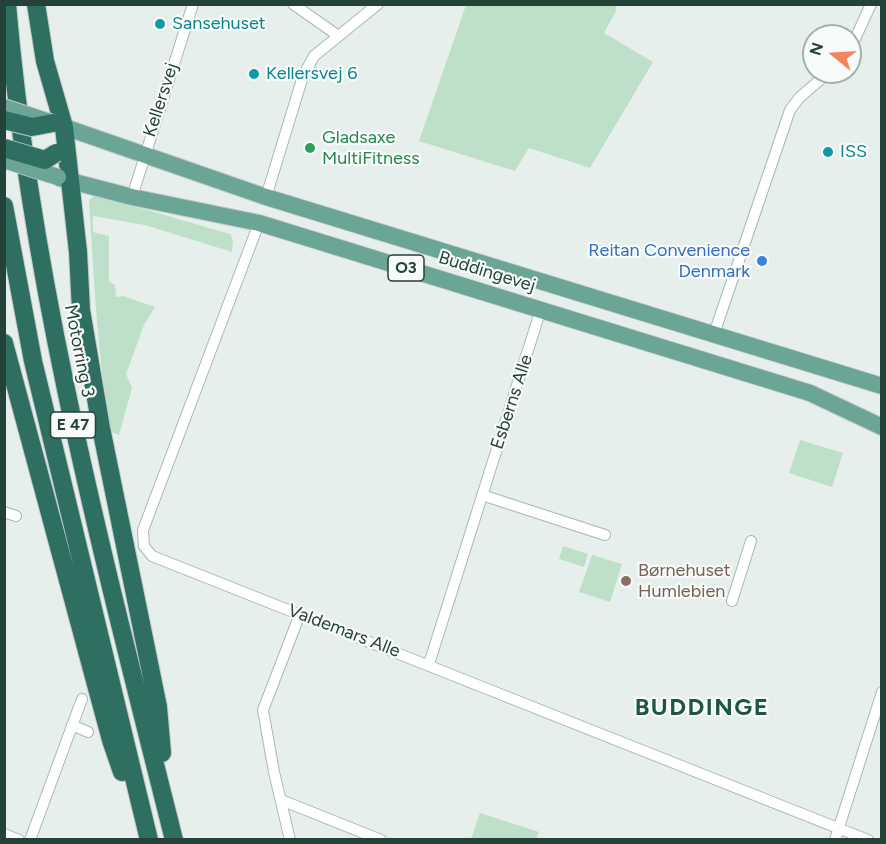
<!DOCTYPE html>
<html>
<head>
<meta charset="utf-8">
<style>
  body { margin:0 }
  #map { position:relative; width:886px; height:844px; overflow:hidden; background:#e6efeb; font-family:Figtree,sans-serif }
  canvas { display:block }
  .frame { position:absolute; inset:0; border:6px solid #24423a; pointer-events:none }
  .north { position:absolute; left:802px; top:24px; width:60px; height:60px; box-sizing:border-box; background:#f7fbf9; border:2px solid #a3b1ad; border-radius:50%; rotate:288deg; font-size:16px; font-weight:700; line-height:24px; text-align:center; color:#24423a }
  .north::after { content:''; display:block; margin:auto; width:21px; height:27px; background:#f4845f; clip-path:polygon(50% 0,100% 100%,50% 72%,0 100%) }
</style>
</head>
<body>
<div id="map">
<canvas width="886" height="844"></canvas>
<div class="frame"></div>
<div class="north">N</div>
</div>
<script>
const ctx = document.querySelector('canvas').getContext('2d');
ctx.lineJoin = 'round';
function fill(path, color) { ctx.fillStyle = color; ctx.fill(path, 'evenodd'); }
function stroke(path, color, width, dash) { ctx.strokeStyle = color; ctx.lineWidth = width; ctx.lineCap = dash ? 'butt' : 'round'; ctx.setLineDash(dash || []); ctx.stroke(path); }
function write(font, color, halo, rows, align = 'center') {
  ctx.font = font + ' Figtree,sans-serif'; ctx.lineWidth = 4.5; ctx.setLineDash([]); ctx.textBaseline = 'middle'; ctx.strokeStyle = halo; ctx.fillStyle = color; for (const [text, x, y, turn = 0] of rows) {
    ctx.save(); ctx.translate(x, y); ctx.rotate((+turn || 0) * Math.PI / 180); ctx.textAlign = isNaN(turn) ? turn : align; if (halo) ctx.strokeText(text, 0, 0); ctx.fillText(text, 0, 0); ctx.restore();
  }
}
const green = new Path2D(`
  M466,5h150v6l-12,22 49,29 -63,106 -61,-20 -14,23 -96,-30z
  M95,195l135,39 3,6 -1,12 -87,-27 -52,-9v16l16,4v45l6,4 1,12 7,-1 32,11 -11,18 -18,49 6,14 -13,47 -8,-3c-14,-76 -17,-155 -22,-232z
  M800,440l43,13 -11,34 -43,-14z
  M563,546l25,8 -4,13 -25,-8z
  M592,555l30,9 -12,38 -31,-10z
  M480,813l59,19 -3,7h-65z`);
const street = new Path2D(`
  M293,4l44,31
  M850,50l21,-46
  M132,197l61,-193
  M266,197l37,-121 11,-20 64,-52
  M259,223l-116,307 1,16 8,10 716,284
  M714,334l76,-224 9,-12 30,-26
  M482,495l123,40
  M4,512l12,4
  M732,601l19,-60
  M429,664l112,-355
  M72,725l16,7
  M281,800l100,40
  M4,834l15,6
  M30,840l52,-141
  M290,840l-16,-68 -11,-62 37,-96
  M835,840l47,-148`);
const primary = new Path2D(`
  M53,123l213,74 616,189
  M59,178l73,19 127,26 551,170 72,34`);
const highway = new Path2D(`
  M7,4c24,284 98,560 167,836
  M36,4l9,57 19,66 14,125 3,58 20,118 57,279 4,46
  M4,206l29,155 116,479
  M4,343l107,397 11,32`);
const primaryBridge = new Path2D(`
  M4,107l49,16
  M4,160l54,17`);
const highwayBridge = new Path2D(`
  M4,120l28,7 21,-4
  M4,148l41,12 11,-7`);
const markers = [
  [160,24,6,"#0f9aa8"],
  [254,74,6,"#0f9aa8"],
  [310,148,6,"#2e9e5b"],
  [828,152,6,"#0f9aa8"],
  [762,261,6,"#3f7fe0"],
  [626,581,6,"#8d6e63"]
];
const shields = [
  [406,268,36],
  [73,425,45]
];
const shieldNames = [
  ["O3",406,268],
  ["E 47",73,425]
];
const cultureNames = [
  ["Sansehuset",172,24],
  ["Kellersvej 6",266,74],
  ["ISS",840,152]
];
const streetNames = [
  ["Kellersvej",161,100,-72],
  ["Buddingevej",487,272,17],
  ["Motorring 3",79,351,79],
  ["Esberns Alle",512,402,-72],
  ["Valdemars Alle",344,631,21]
];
const leisureNames = [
  ["Gladsaxe",322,138],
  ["MultiFitness",322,159]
];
const shopNames = [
  ["Reitan Convenience",750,251],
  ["Denmark",750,272]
];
const educationNames = [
  ["Børnehuset",638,571],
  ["Humlebien",638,592]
];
const districtNames = [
  ["BUDDINGE",702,708]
];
fill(green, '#bfe0c8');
stroke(street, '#a8b8b2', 12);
stroke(primary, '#c2cac8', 18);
stroke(highway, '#c2cac8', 20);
stroke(street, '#fff', 10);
stroke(primary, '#6aa596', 16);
stroke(highway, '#2f6f62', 18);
stroke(primaryBridge, '#c2cac8', 18, []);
stroke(highwayBridge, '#c2cac8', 20, []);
stroke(primaryBridge, '#6aa596', 16);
stroke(highwayBridge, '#2f6f62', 18);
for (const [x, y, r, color] of markers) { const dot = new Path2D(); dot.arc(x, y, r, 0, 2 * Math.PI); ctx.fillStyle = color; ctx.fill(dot); stroke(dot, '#f7fbf9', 2); }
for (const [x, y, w] of shields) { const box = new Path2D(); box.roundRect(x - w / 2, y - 13, w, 26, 4.5); ctx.fillStyle = '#f7fbf9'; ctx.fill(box); stroke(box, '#24423a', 1.5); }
write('bold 16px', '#24423a', null, shieldNames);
write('18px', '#0d838f', '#f7fbf9', cultureNames, 'left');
write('18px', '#24423a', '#f7fbf9', streetNames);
write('18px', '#27864d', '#f7fbf9', leisureNames, 'left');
write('18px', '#366cbe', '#f7fbf9', shopNames, 'right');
write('18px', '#785e54', '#f7fbf9', educationNames, 'left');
ctx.letterSpacing = '1.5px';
write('bold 24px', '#1f5548', '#f7fbf9', districtNames);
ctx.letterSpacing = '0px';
</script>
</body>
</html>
